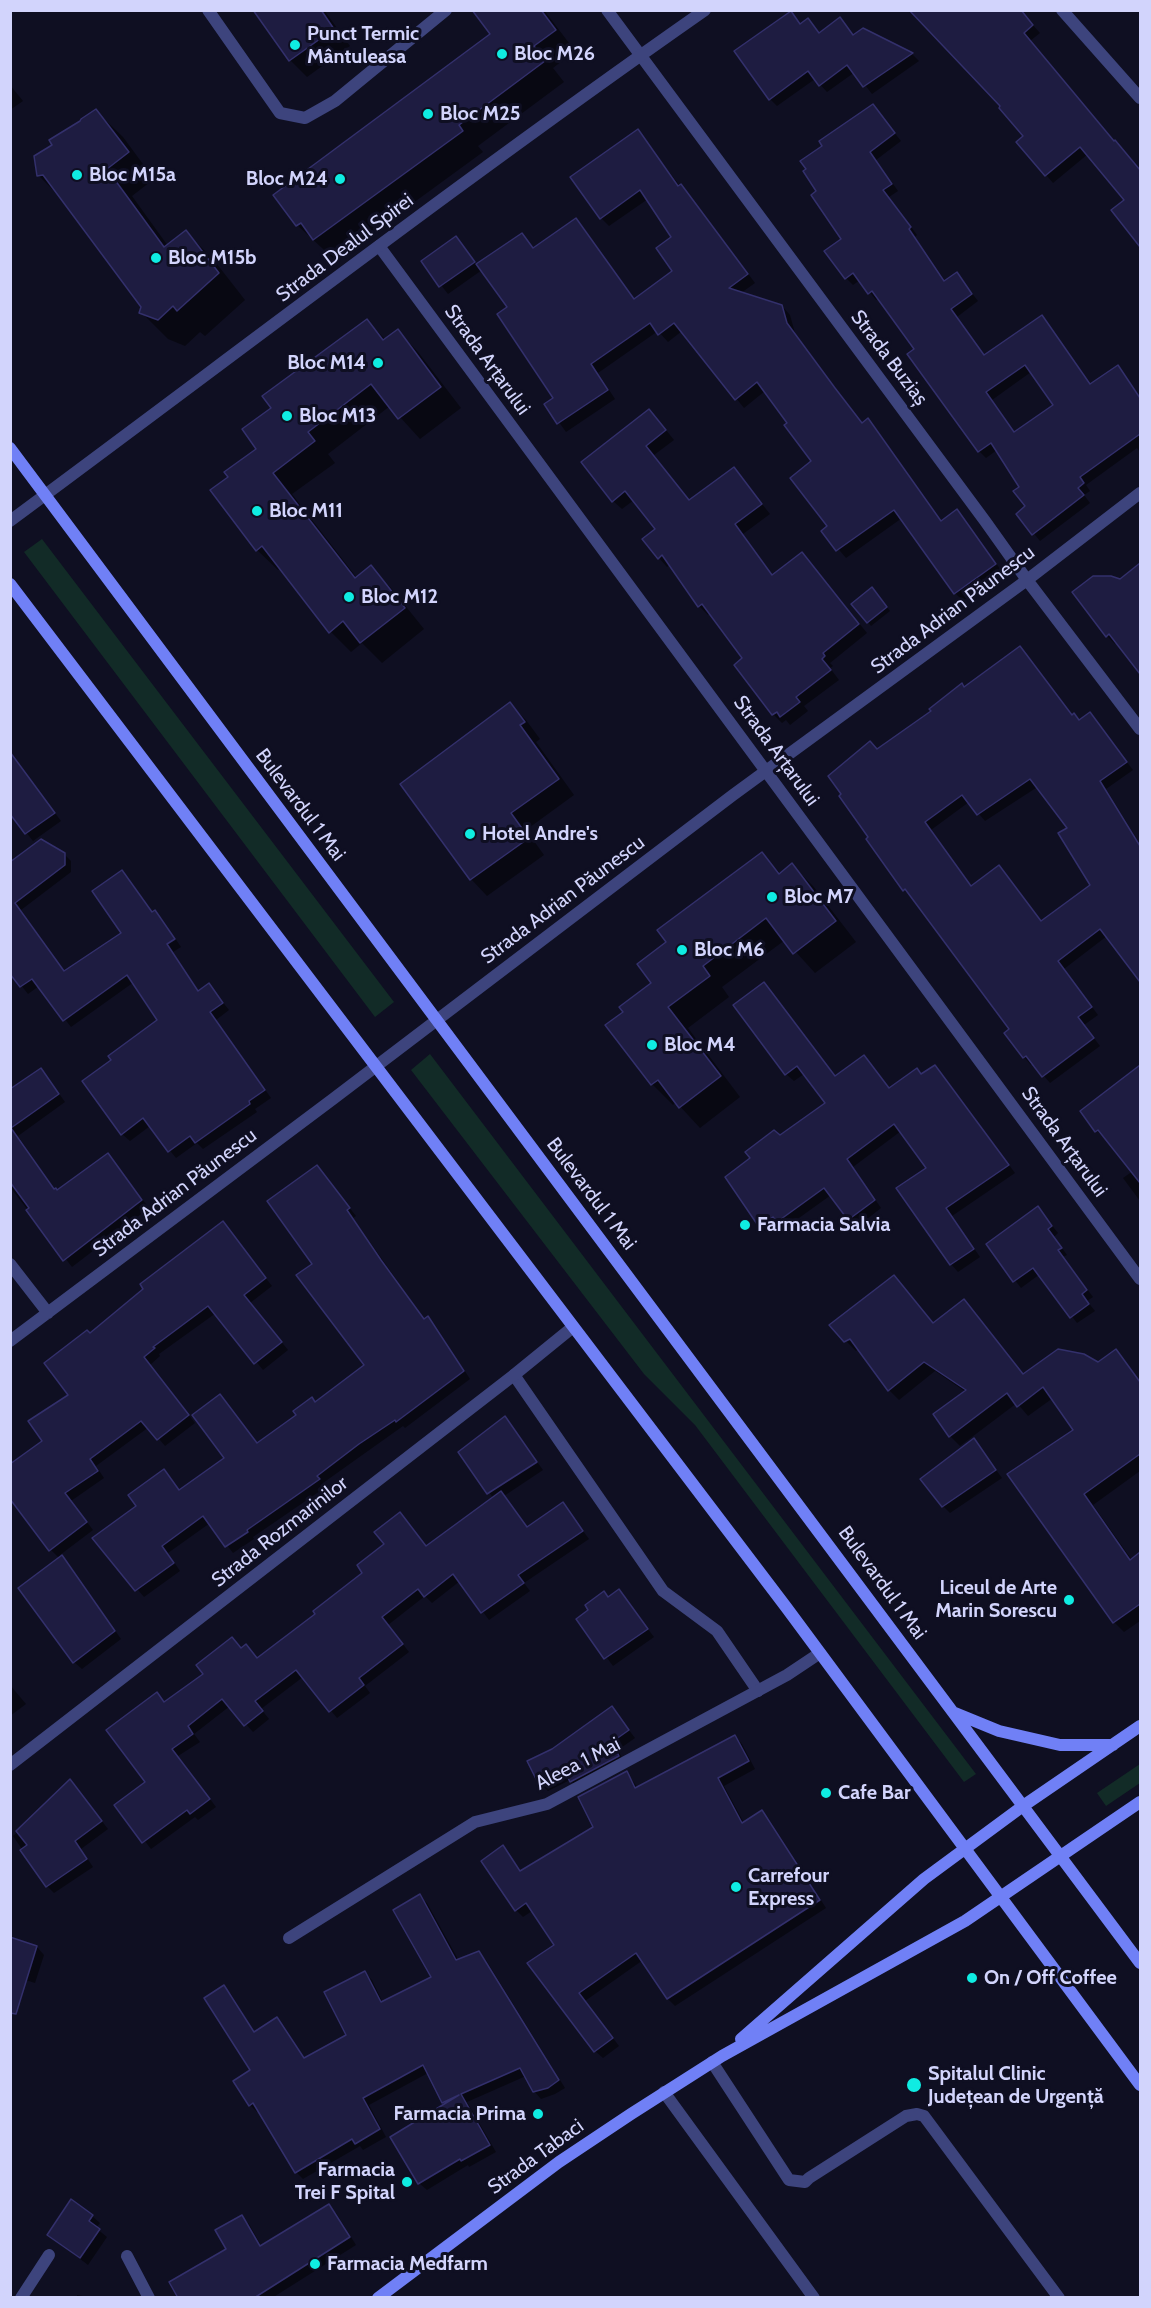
<!DOCTYPE html>
<html>
<head>
<meta charset="utf-8">
<style>
  body { margin:0 }
  #map { position:relative; width:1151px; height:2308px; overflow:hidden; background:#0f0f22; font-family:Cabin,sans-serif }
  canvas { display:block }
  .frame { position:absolute; inset:0; border:12px solid #d2d4fc; pointer-events:none }
</style>
</head>
<body>
<div id="map">
<canvas width="1151" height="2308"></canvas>
<div class="frame"></div>
</div>
<script>
const ctx = document.querySelector('canvas').getContext('2d');
ctx.lineJoin = 'round';
function fill(path, color) { ctx.fillStyle = color; ctx.fill(path, 'evenodd'); }
function stroke(path, color, width, dash) { ctx.strokeStyle = color; ctx.lineWidth = width; ctx.lineCap = dash ? 'butt' : 'round'; ctx.setLineDash(dash || []); ctx.stroke(path); }
function write(font, color, halo, rows, align = 'center') {
  ctx.font = font + ' Cabin,sans-serif'; ctx.lineWidth = 6; ctx.setLineDash([]); ctx.textBaseline = 'middle'; ctx.strokeStyle = halo; ctx.fillStyle = color; for (const [text, x, y, turn = 0] of rows) {
    ctx.save(); ctx.translate(x, y); ctx.rotate((+turn || 0) * Math.PI / 180); ctx.textAlign = isNaN(turn) ? turn : align; if (halo) ctx.strokeText(text, 0, 0); ctx.fillText(text, 0, 0); ctx.restore();
  }
}
const green = new Path2D(`
  M42,539l352,463 -19,15 -351,-465z
  M430,1054l546,720 -12,8 -269,-357 -51,-51 -233,-304z
  M1140,1764v19l-34,23 -9,-13z`);
const shadow = new Path2D(`
  M255,10h69l26,36 -43,31 -17,-17z
  M490,10h54l31,41 -22,17 11,14 -86,64 5,6 -148,108 -38,-35 195,-190z
  M911,10h114l-3,3 18,20 -10,8 110,130v72l-26,-33 12,-10 -38,-46 -35,29 -35,-41 7,-6 -23,-30z
  M790,13l11,12 7,-5 12,14 20,-15 14,17 10,-7 48,25 7,7 -47,33 -17,-22 -28,20 -12,-13 -38,27 -7,-7z
  M10,85l13,16 -13,9z
  M873,106l28,35 -25,19 22,31 -9,6 28,38 -2,2 31,45 11,-8 21,27 -21,16 28,39 57,-39 50,68 25,-18 23,30v55l-3,-4 -51,37 4,6 -6,4 6,8 -50,38 -22,-27 9,-7 -6,-20 -24,-37 -11,8 -7,-7 -63,-102 -37,-51 -3,2 -16,-20 -7,5 -7,-7 -3,-39 -25,-48 6,-45zM1031,372l24,34 -40,27 -23,-33z
  M96,111l27,26 31,42 -22,17 36,50 18,-14 27,27 32,41 -40,36 -5,-4 -15,14 -17,-7 -27,-27 2,-5 -78,-105 -27,-27 16,-29z
  M638,131l42,55 9,8 66,89 -14,10 41,13 8,9 5,18 48,65 20,26 5,-4 8,9 66,92 15,-10 8,9 38,53 -40,28 -8,-8 -53,-75 -56,40 -23,-27 7,-4 -16,-65 -25,-39 -24,-32 -21,17 -62,-77 -14,11 -10,-11 -60,42 17,26 -49,33 -20,-28 9,-6 -46,-90 -27,-38 -34,24 -25,-32 33,-24 21,27 45,-31 13,15 41,-29 8,8 51,72 39,-29 -1,-34 -25,-38 -39,27 -8,-8z
  M367,321l19,19 12,-9 20,21 43,56 -41,31 -30,-33 -62,48 7,9 -43,31 65,84 14,-11 20,21 33,41 -42,34 -20,-20 -11,9 -20,-20 -50,-64 -3,2 -21,-20 -27,-73 28,-28 15,-41z
  M658,420l16,20 -20,15 36,47 44,-33 36,45 -27,20 30,42 37,-13 57,70 -37,30 3,3 -3,2 9,12 -35,26 4,5 -18,14 -4,-5 -4,3 -9,-9 -29,-56 -34,-45 -2,2 -9,-9 -29,-41 -3,2 -8,-9 -2,-29 -23,-29 -12,9 -9,-8z
  M1140,565v106l-23,-29 -2,2 -8,-8 14,-56z
  M875,593l15,18 -19,15 -3,-4z
  M1020,648l53,68 7,5 10,-7 43,56 -27,19 34,55v124l-4,3 -29,-35 -43,33 34,46 -14,10 16,21 -50,37 -17,-20 -2,2 -7,-8 -18,-24 5,-4 -99,-132 -8,-7 -36,-51 2,-2 8,-87zM1039,786l30,42 23,57 -50,37 -70,-35 -41,-57 38,-28 16,19z
  M510,704l16,16 14,19 -4,3 38,53 -48,35 18,25 -57,41 -16,-17 -69,-95z
  M10,753l51,68 -28,20 -23,-29z
  M64,854l7,7v11l-50,38 44,62 58,-39 -1,-61 31,41 2,-1 7,7 19,28 -8,5 26,40 10,-7 20,25 -13,10 55,78 -16,11 2,3 -54,37 -6,-6 -21,15 -26,-32 -20,15 -8,-7 -9,-73 46,-41 -25,-38 -63,45 -32,-41 -11,8 -18,-23v-107z
  M762,854l19,20 11,-9 21,21 43,56 -41,31 -30,-33 -63,47 7,10 -41,31 52,69 -40,31 -24,-26 -3,3 -21,-21 -27,-72 28,-29 15,-41z
  M735,1006l101,71 54,12 32,-14 13,-8 7,7 73,99 -63,43 28,41 -22,15 -7,-8 -23,-96 -27,-37 -48,36 28,41 -24,19 -26,-32 -46,33 -4,-4 -14,9 -7,-7 20,-89 47,-34 -23,-29 -10,7 -8,-7z
  M1140,1067v134l-17,-23 10,-7 -27,-34 -2,1 -7,-7 -15,-20z
  M48,1078l17,24 -47,34 37,54 2,1 51,-36 41,53 -77,59 -62,-80v-96z
  M317,1167l39,49 -3,2 72,102 3,-2 7,7 35,54 -65,49 -2,-2 -80,57 3,4 -73,50 1,2 -21,14 -23,-30 -42,30 12,18 -36,26 -50,-59 44,-32 26,-35 16,20 47,-33v-55l31,41 108,-79 -52,-101z
  M1038,1208l20,25 -4,4 13,18 -4,2 30,40 -6,4 8,10 -18,12 -37,-49 -19,14 -33,-43z
  M227,1229l45,57 -22,17 38,47 -25,20 -47,-57 -57,41 1,2 -10,9 45,58 -30,23 -16,-19 -53,39 8,12 -33,23 22,29 -33,25 9,9 52,75 -39,30 -8,-7 -15,-104 -8,-8 -7,-109 27,-46 19,-60z
  M894,1277l40,47 30,-23 60,74 74,-11 18,-13 24,30v90l-47,34 39,55 8,-6v67l-16,11 -10,-10 -105,-147 66,-45 -22,-32 -25,18 -11,-13 -57,43 -10,-10 16,-44 -31,-21 -36,29 -10,-10 -30,-41 -3,2 -10,-10z
  M505,1418l38,52 -39,26 24,32 35,-24 26,35 -65,44 6,8 -41,29 -29,-39 -28,22 -7,-7 -37,29 21,27 -44,34 5,7 -33,25 -34,-41 -42,32 8,10 -16,13 -23,-26 -36,28 6,8 -22,14 38,51 -18,13 -3,-3 -44,32 -34,-44 30,-22 10,-89 9,9 39,-29 27,-35 10,10 15,11 60,-46 48,-41 21,-29 14,-30 27,33 67,-48 -34,-47z
  M974,1440l28,38 -52,35 -7,-7z
  M619,1591l35,46 -41,29 -35,-47 12,-9 14,-17 5,5z
  M10,1685l16,19 -16,12z
  M612,1708l23,30 -17,12 7,14 -46,25 -9,-9 -22,11 -8,-7 12,-33z
  M735,1736l7,8 13,25 -31,17 20,37 17,-11 8,7 57,89 -151,98 -7,-7 -25,-39 -58,41 34,45 -16,12 -8,-7 -38,-106 -25,-34 -9,6 -7,-7 -13,-63 19,25 73,-44 31,-56 12,16z
  M77,1789l31,40 -27,20 12,18 -39,26 -7,-7 -34,-50 43,-39z
  M419,1896l8,7 32,58 19,-8 8,7 79,128 -10,6 -14,5 -7,-8 -8,-15 -59,26 29,50 -27,15 -1,-2 -41,25 -8,-7 27,-78 -18,-32 -59,32 17,32 -23,13 -3,-4 -57,33 -7,-7 -37,-61 -2,1 -7,-7 2,-35 -28,-83 7,7 24,39 22,-14 7,7 21,33 43,-23 16,-64 8,8 11,23 50,-25z
  M37,1947l7,8 -9,28 -25,-8z
  M328,2206l8,7 20,32 -84,53h-92l48,-48 13,-34 8,8 13,23z
  M92,2216l8,7 -4,5 11,9 -19,28 -39,-30z
  M77,2295l18,3h-18z`);
const building = new Path2D(`
  M253,10h68l13,19 -45,32z
  M472,10h69l15,20 -22,16 11,15 -86,64 4,6 -150,109 -12,-17 -5,3 -23,-31 217,-161z
  M909,10h112l12,15 -9,8 90,108 1,-1 25,30v77l-29,-37 13,-10 -44,-53 -35,29 -29,-34 7,-6 -24,-28 1,-2z
  M791,11l9,13 8,-6 11,15 21,-16 13,18 10,-7 50,25 -50,34 -16,-22 -28,21 -11,-15 -39,29 -35,-49z
  M873,104l22,29 -25,19 22,32 -9,6 28,37 -2,2 35,52 13,-9 15,22 -21,15 33,46 58,-40 48,69 28,-19 22,33v36l-60,43 4,6 -6,5 6,7 -52,40 -16,-21 9,-8 -12,-15 6,-4 -28,-44 -13,9 -71,-98 7,-5 -42,-58 -4,3 -15,-21 -8,6 -21,-28 17,-12 -30,-44 5,-4 -13,-20 3,-2 -6,-8 22,-15 -3,-5zM1025,365l28,40 -39,27 -28,-40z
  M96,109l33,43 -22,17 57,78 22,-17 33,43 -42,38 -4,-5 -15,14 -19,-7 2,-6 -98,-132 -6,1 -3,-20 18,-11 -3,-5 31,-19 1,-2z
  M638,129l40,57 3,-2 67,90 -19,14 53,17 5,18 48,65 27,35 6,-5 73,103 16,-12 39,55 -42,30 -60,-84 -58,41 -15,-20 6,-5 -37,-48 21,-17 -27,-36 3,-2 -30,-41 -22,18 -61,-77 -16,12 -8,-12 -59,41 17,26 -51,34 -13,-20 9,-6 -56,-84 10,-7 -31,-43 46,-31 11,15 43,-30 58,81 38,-28 -16,-23 15,-11 -31,-47 -40,29 -30,-42z
  M456,236l19,26 -36,25 -18,-26z
  M367,319l16,21 15,-11 43,58 -43,32 -27,-35 -63,48 7,9 -42,32 82,105 16,-13 34,43 -45,35 -17,-22 -14,12 -67,-87 -6,5 -46,-61 18,-13 -4,-5 32,-23 -14,-20 29,-21 -9,-12z
  M649,409l17,21 -20,16 43,54 45,-33 28,37 -27,20 37,51 30,-23 57,72 -36,29 2,3 -3,3 9,11 -35,27 4,5 -20,15 -3,-5 -5,3 -38,-50 8,-7 -40,-54 -4,3 -36,-52 -4,4 -16,-20 13,-10 -30,-38 -13,11 -31,-40z
  M1140,563v111l-31,-40 -3,3 -34,-45 21,-16h18l9,3z
  M872,587l15,20 -20,16 -16,-19z
  M1020,646l52,69 2,-2 5,7 11,-8 37,50 -27,19 40,65v136l-40,-53 -42,32 34,46 -14,10 16,21 -52,39 -16,-21 -3,2 -19,-25 5,-4 -104,-140 -2,2 -37,-52 2,-2 -29,-41 2,-2 -13,-18 42,-35 7,8 54,-38 -2,-2 33,-26 2,4zM1030,779l37,49 -9,5 32,52 -49,36 -42,-56 -28,21 -46,-64 37,-27 15,20z
  M510,702l15,20 -5,3 39,54 -48,34 18,25 -59,42 -70,-96z
  M10,752l45,61 -30,21 -15,-20z
  M41,839l24,14v12l-50,38 49,68 57,-38 -29,-42 30,-21 30,42 3,-2 20,29 -8,5 31,47 11,-8 14,20 -13,9 55,78 -16,11 1,3 -55,39 -5,-7 -22,16 -25,-34 -22,17 -39,-54 29,-21 -3,-4 49,-36 -30,-45 -64,46 -31,-42 -12,8 -10,-13v-112z
  M762,852l17,22 13,-11 44,58 -43,33 -27,-36 -63,48 7,10 -42,31 53,69 -42,32 -21,-28 -7,5 -46,-60 18,-13 -4,-5 32,-24 -14,-19 29,-22 -9,-12z
  M764,982l71,94 29,-21 25,33 28,-20 4,6 14,-9 74,100 -63,43 28,41 -24,16 -54,-77 30,-20 -32,-44 -47,35 28,41 -27,20 -24,-32 -47,34 -4,-5 -14,10 -34,-50 25,-19 -5,-6 29,-22 6,5 45,-32 -28,-37 -12,9 -52,-70z
  M1140,1065v118l-42,-53 -3,2 -15,-21z
  M41,1068l18,26 -48,34 43,61 2,-1 1,2 51,-37 34,47 -79,61 -37,-51 3,-2 -19,-26v-93z
  M317,1165l33,43 -3,2 34,50 43,59 4,-3 36,55 -68,51 -1,-2 -36,24 -42,32 3,3 -73,51 1,2 -23,15 -22,-31 -41,30 12,17 -39,28 -43,-53 44,-32 -8,-11 36,-26 15,21 45,-32 -32,-43 28,-21 37,49 39,-28 -3,-4 19,-14 3,5 49,-37 -68,-90 16,-11 -45,-63z
  M1038,1206l14,20 -4,3 14,19 -4,2 29,40 -5,4 7,10 -19,14 -37,-50 -20,14 -27,-38z
  M223,1221l43,57 -22,17 38,47 -28,22 -46,-58 -55,41 2,1 -11,9 45,58 -32,25 -16,-19 -51,38 8,12 -33,22 22,29 -38,29 -39,-52v-35l32,-23 -14,-20 40,-26 -24,-32 43,-33 3,3 53,-44 -3,-5z
  M894,1275l39,48 31,-24 59,75 35,-25 26,5 14,8 18,-13 24,33v72l-56,40 46,66 10,-8v52l-27,19 -106,-149 66,-44 -30,-43 -26,20 -10,-14 -58,44 -16,-23 33,-24 -42,-28 -36,29 -38,-52 -6,3 -15,-17z
  M505,1416l32,46 -50,32 -29,-42z
  M974,1438l22,32 -54,37 -22,-28z
  M501,1491l26,36 36,-25 20,29 -65,44 6,8 -43,30 -28,-39 -29,23 -6,-8 -36,28 21,27 -44,34 5,7 -35,27 -33,-42 -41,31 8,10 -19,15 -22,-27 -34,27 5,8 -21,15 38,50 -20,15 -3,-4 -45,33 -28,-38 31,-23 -39,-52 51,-38 7,10 39,-28 -7,-9 36,-28 9,11 5,-4 11,14 58,-44 -2,-3 49,-38 -5,-8 27,-21 -10,-12 26,-20 26,34z
  M62,1555l53,76 -42,32 -55,-75z
  M619,1589l29,40 -44,30 -28,-40 12,-9 -3,-5 19,-14 4,6z
  M612,1706l17,24 -17,12 7,14 -49,26 -5,-10 -26,13 -12,-24 25,-12z
  M735,1735l14,26 -31,17 24,45 20,-13 58,90 -153,99 -31,-46 -57,40 34,45 -19,14 -67,-89 27,-18 -28,-42 -11,8 -34,-50 22,-16 17,26 73,-44 -15,-30 49,-26 8,17z
  M70,1779l32,42 -27,20 12,18 -41,28 -26,-37 7,-5 -11,-14z
  M420,1894l36,66 23,-9 80,129 -11,8 -15,4 -13,-24 -59,26 29,51 -29,16 -1,-2 -42,25 -28,-47 69,-42 -17,8 -19,-38 -60,33 17,31 -25,15 -3,-5 -57,34 -42,-70 -4,3 -16,-25 17,-11 -46,-72 20,-13 30,47 23,-15 27,41 42,-23 -22,-43 41,-21 16,31 50,-25 -38,-67z
  M10,1937l27,9 -21,68 -6,-1z
  M71,2199l22,16 -4,6 11,8 -20,29 -33,-23z
  M329,2204l21,33 -96,61h-76l-9,-16 57,-33 -11,-19 27,-15 18,31z`);
const service = new Path2D(`
  M514,1375l149,216 54,40 41,60
  M712,2062l77,118 16,2 4,-4 97,-62 11,-2 7,2 135,182
  M664,2092l150,206
  M127,2256l22,42`);
const minor = new Path2D(`
  M208,10l72,103 25,5 30,-17 111,-91
  M607,10l378,511 42,59 113,149
  M1062,10l78,88
  M379,246l761,1033
  M10,1264l38,49
  M10,1341l323,-242 400,-304 294,-215 113,-87
  M10,1765l504,-390 59,-48
  M289,1938l186,-116 72,-18 240,-129 33,-22
  M21,2298l28,-43`);
const tertiary = new Path2D(`
  M10,521c231,-171 459,-346 695,-511`);
const secondary = new Path2D(`
  M10,448l1130,1515
  M10,584l776,1023 354,478
  M955,1713l44,18 61,14h53
  M741,2039l183,-160 99,-73 117,-80
  M378,2298l181,-136 72,-48 91,-58 243,-135 175,-119`);
const markers = [
  [295,45,6,"#0fece2"],
  [502,54,6,"#0fece2"],
  [428,114,6,"#0fece2"],
  [77,175,6,"#0fece2"],
  [340,179,6,"#0fece2"],
  [156,258,6,"#0fece2"],
  [378,363,6,"#0fece2"],
  [287,416,6,"#0fece2"],
  [257,511,6,"#0fece2"],
  [349,597,6,"#0fece2"],
  [470,834,6,"#0fece2"],
  [772,897,6,"#0fece2"],
  [682,950,6,"#0fece2"],
  [652,1045,6,"#0fece2"],
  [745,1225,6,"#0fece2"],
  [1069,1600,6,"#0fece2"],
  [826,1793,6,"#0fece2"],
  [736,1887,6,"#0fece2"],
  [972,1978,6,"#0fece2"],
  [914,2085,8,"#0fece2"],
  [538,2114,6,"#0fece2"],
  [407,2182,6,"#0fece2"],
  [315,2264,6,"#0fece2"]
];
const poiNames = [
  ["Punct Termic",307,34],
  ["Mântuleasa",307,57],
  ["Bloc M26",514,54],
  ["Bloc M25",440,114],
  ["Bloc M15a",89,175],
  ["Bloc M24",328,179,"right"],
  ["Bloc M15b",168,258],
  ["Bloc M14",366,363,"right"],
  ["Bloc M13",299,416],
  ["Bloc M11",269,511],
  ["Bloc M12",361,597],
  ["Hotel Andre's",482,834],
  ["Bloc M7",784,897],
  ["Bloc M6",694,950],
  ["Bloc M4",664,1045],
  ["Farmacia Salvia",757,1225],
  ["Liceul de Arte",1057,1588,"right"],
  ["Marin Sorescu",1057,1611,"right"],
  ["Cafe Bar",838,1793],
  ["Carrefour",748,1876],
  ["Express",748,1899],
  ["On / Off Coffee",984,1978],
  ["Spitalul Clinic",928,2074],
  ["Județean de Urgență",928,2097],
  ["Farmacia Prima",526,2114,"right"],
  ["Farmacia",395,2170,"right"],
  ["Trei F Spital",395,2193,"right"],
  ["Farmacia Medfarm",327,2264]
];
const streetNames = [
  ["Strada Dealul Spirei",345,248,-37],
  ["Strada Buziaș",889,358,53],
  ["Strada Arțarului",487,360,54],
  ["Strada Adrian Păunescu",953,610,-37],
  ["Strada Arțarului",776,751,54],
  ["Bulevardul 1 Mai",300,805,53],
  ["Strada Adrian Păunescu",563,900,-37],
  ["Strada Arțarului",1064,1142,54],
  ["Strada Adrian Păunescu",175,1193,-37],
  ["Bulevardul 1 Mai",591,1194,53],
  ["Strada Rozmarinilor",280,1532,-38],
  ["Bulevardul 1 Mai",882,1583,54],
  ["Aleea 1 Mai",578,1764,-27],
  ["Strada Tabaci",536,2157,-36]
];
fill(green, '#122b27');
fill(shadow, '#0007');
fill(building, '#1e1c41');
stroke(building, '#33306c', 1.5);
stroke(service, '#3d447d', 12);
stroke(minor, '#3d447d', 12);
stroke(tertiary, '#3d447d', 12);
stroke(secondary, '#7080f6', 12);
for (const [x, y, r, color] of markers) { const dot = new Path2D(); dot.arc(x, y, r, 0, 2 * Math.PI); ctx.fillStyle = color; ctx.fill(dot); stroke(dot, '#0f0f22', 2); }
write('bold 20px', '#d2d4fc', '#0f0f22', poiNames, 'left');
write('20px', '#d2d4fc', '#0f0f22', streetNames);
</script>
</body>
</html>
